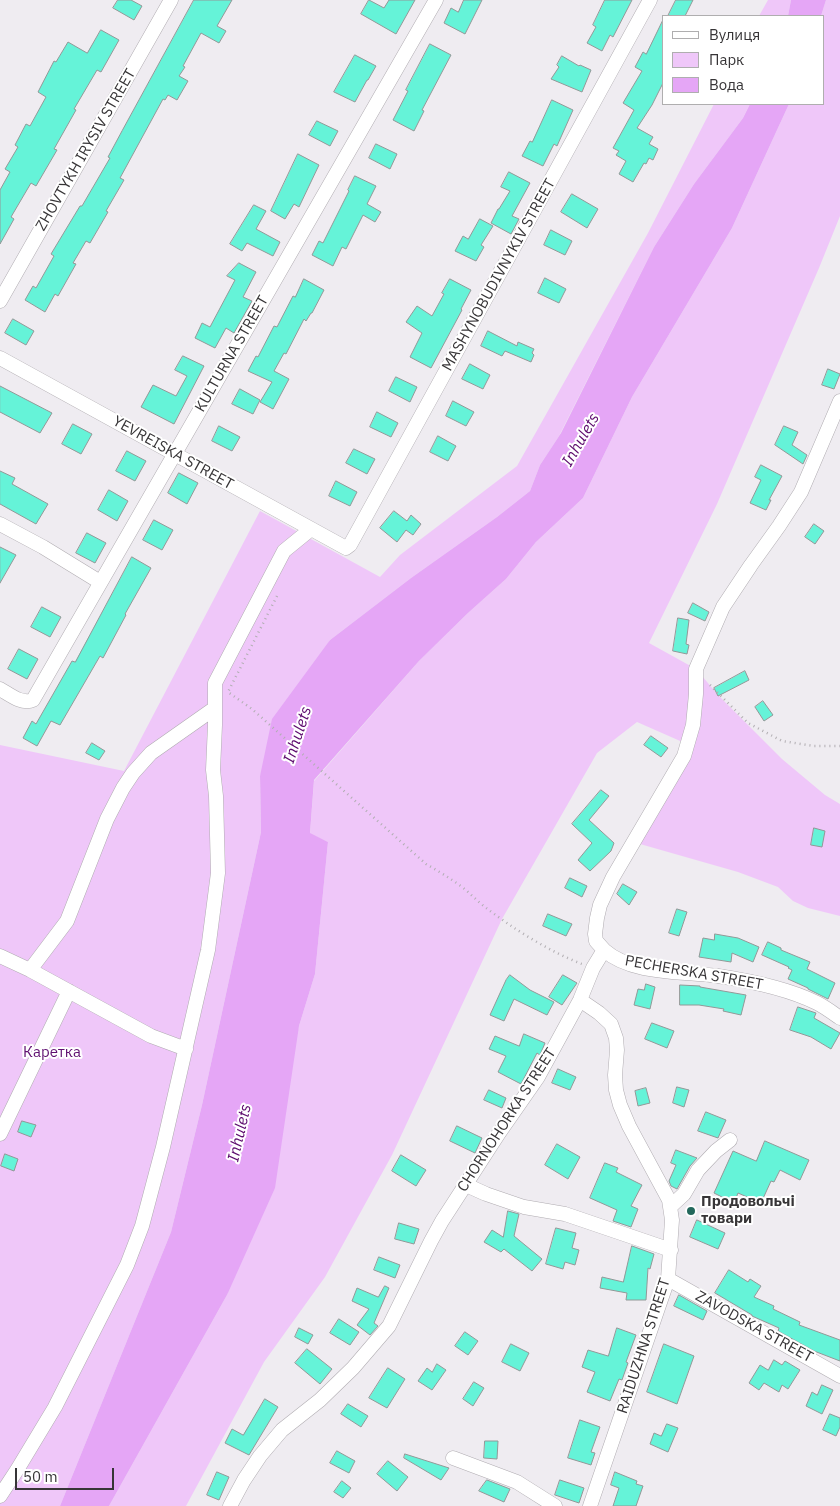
<!DOCTYPE html>
<html>
<head>
<meta charset="utf-8">
<style>
  body { margin:0 }
  #map { position:relative; width:840px; height:1506px; overflow:hidden; background:#efecf1; font-family:"IBM Plex Sans",sans-serif }
  canvas { display:block }
  .legend { position:absolute; left:662px; top:15px; width:162px; height:90px; box-sizing:border-box; background:#fff; border:1px solid #afaeaf; margin:0; padding:6px 9px; list-style:none; font-size:15px; color:#373537 }
  .legend li { display:flex; align-items:center; gap:10px; height:25px }
  .legend b { width:25px; border:1px solid #afaeaf }
  .scale { position:absolute; left:15px; top:1468px; width:99px; height:22px; box-sizing:border-box; border:2px solid #373537; border-top:0; padding-left:6px; font-size:15px; line-height:18px; white-space:nowrap; color:#373537; -webkit-text-stroke:4px #fff; paint-order:stroke }
</style>
</head>
<body>
<div id="map">
<canvas width="840" height="1506"></canvas>
<ul class="legend">
<li><b style="height:6px;background:#fff"></b>Вулиця</li>
<li><b style="height:14px;background:#efc7f9"></b>Парк</li>
<li><b style="height:14px;background:#e5a6f6"></b>Вода</li>
</ul>
<div class="scale">50 m</div>
</div>
<script>
const ctx = document.querySelector('canvas').getContext('2d');
ctx.lineJoin = 'round';
function fill(path, color) { ctx.fillStyle = color; ctx.fill(path, 'evenodd'); }
function stroke(path, color, width, dash) { ctx.strokeStyle = color; ctx.lineWidth = width; ctx.lineCap = dash ? 'butt' : 'round'; ctx.setLineDash(dash || []); ctx.stroke(path); }
function write(font, color, halo, rows, align = 'center') {
  ctx.font = font + ' "IBM Plex Sans",sans-serif'; ctx.lineWidth = 4; ctx.setLineDash([]); ctx.textBaseline = 'middle'; ctx.strokeStyle = halo; ctx.fillStyle = color; for (const [text, x, y, turn = 0] of rows) {
    ctx.save(); ctx.translate(x, y); ctx.rotate((+turn || 0) * Math.PI / 180); ctx.textAlign = isNaN(turn) ? turn : align; if (halo) ctx.strokeText(text, 0, 0); ctx.fillText(text, 0, 0); ctx.restore();
  }
}
const green = new Path2D(`
  M768,0h23l-3,16h-29z
  M826,0h14v216l-21,52 -102,236 -68,139 47,26 23,27 63,63 43,36 15,9v112l-32,-8 -15,-7 -15,-14 -40,-15 -105,-30 54,-98 -50,-22 -40,31 -95,166 -110,236 -67,122 -61,85 -78,144h-77l118,-211 72,-269 16,-52 13,-132 -18,-8 4,-53 105,-120 49,-48 38,-34 30,-37 47,-44 49,-101 100,-169 57,-124h35v-88h-3z
  M714,104h36l-7,14 -49,66 -40,63 -95,189 -19,29 -10,26 -33,26 -86,61 -81,62 -70,136 1,56 -59,273 -31,127 -111,274h-60v-761l124,26 136,-260 120,66 20,-22 117,-89 131,-233z`);
const water = new Path2D(`
  M791,0h35l-5,16h-33z
  M750,104h39l-57,124 -100,169 -49,101 -47,44 -30,37 -38,34 -49,48 -105,119 -4,53 18,9 -13,132 -16,52 -24,162 -48,107 -118,211h-49l111,-274 31,-127 59,-273 -1,-56 12,-57 58,-79 81,-62 86,-61 33,-26 10,-26 21,-32 93,-186 40,-63 49,-66z`);
const building = new Path2D(`
  M118,0h13l11,6 -8,14 -21,-12z
  M194,0h38l-15,26 9,5 -7,12 -18,-10 -18,33 2,1 -6,9 9,5 -11,19 -9,-5 -3,5 -2,-1 -43,79 4,2 -18,31 2,1 -18,31 -4,-2 -13,22 3,1 -18,32 -3,-2 -10,18 -20,-12 8,-14 3,2 18,-32 -3,-2 29,-48h2l28,-48 -2,-1 14,-26z
  M369,0l15,8 5,-8h26l-19,34 -35,-20z
  M464,0h18l-17,34 -21,-11 7,-15 7,4z
  M605,0h27l-19,37 -3,-2 -8,16 -15,-8 9,-16 -3,-2z
  M676,0h17l-8,16h-17z
  M664,18v63l-12,24 -15,23 16,9 -4,7 9,5 -5,11 -4,-2 -3,6 -2,-1 -11,19 -14,-8 7,-13 -10,-6 3,-4 -6,-3 21,-38 -11,-7 19,-32 -7,-4 8,-15 3,2z
  M101,30l18,10 -18,32 -4,-2 -23,39 2,1 -22,39 3,1 -21,36 -5,-3 -20,34 3,2 -14,25v-54l10,-18 -5,-3 13,-22 -3,-2 11,-21 4,2 16,-29 -8,-5 16,-31 2,1 12,-20 19,11z
  M430,44l21,11 -29,55 2,1 -10,20 -21,-11 15,-29 -2,-1z
  M355,55l21,11 -8,14h-1l-12,22 -21,-10z
  M562,56l17,10 1,-1 11,5 -9,22 -31,-13 8,-12 -2,-2z
  M552,100l21,10 -16,36 -3,-2 -11,22 -21,-10 8,-15 2,1z
  M317,121l21,10 -8,15 -21,-11z
  M376,144l21,10 -7,15 -21,-11z
  M298,154l21,11 -20,42 -5,-3 -9,15 -14,-8z
  M509,172l21,11 -18,33 7,3 -8,15 -20,-11 7,-14h1l11,-18 -9,-4z
  M355,176l21,10 -9,18 14,8 -6,10 -12,-7 -17,34 -4,-2 -9,19 -21,-11 7,-14 4,2 26,-52 -1,-1z
  M572,194l26,15 -11,19 -26,-16z
  M254,205l12,6 -10,18 24,13 -7,14 -26,-13 -5,8 -12,-7z
  M480,219l13,7 -12,19 3,2 -8,14 -21,-10 8,-15 5,3z
  M551,230l21,11 -7,14 -21,-10z
  M239,263l17,9 -13,25 9,4 -18,32 -8,-5 -11,20 -20,-10 7,-15 8,4 25,-47 -8,-4z
  M545,278l21,11 -7,14 -21,-10z
  M304,279l20,11 -12,23h-1l-5,8 -2,-2 -18,35 -2,-1 -10,18 15,8 -16,30 -13,-7 12,-20 -24,-11 8,-15 2,1 16,-31 3,1 16,-31 2,1z
  M450,279l21,11 -10,19 1,1 -31,58 -21,-11 12,-24 -16,-11 11,-16 15,10 12,-22 -2,-1z
  M13,319l21,12 -8,14 -21,-12z
  M488,331l29,15 1,-4 16,7 -2,4 2,2 -3,7 -26,-11 -3,5 -21,-10z
  M183,356l21,10 -30,58 -33,-17 12,-22 23,11 11,-20 -12,-6z
  M470,364l20,11 -7,14 -21,-10z
  M828,369l12,5 -6,15 -12,-4z
  M396,377l21,10 -7,15 -21,-11z
  M0,386l52,27 -12,20 -40,-21z
  M240,389l20,11 -7,14 -21,-10z
  M453,401l21,11 -8,14 -20,-10z
  M377,412l21,11 -7,14 -21,-10z
  M73,424l19,10 -11,20 -19,-10z
  M219,426l21,11 -8,14 -20,-10z
  M784,426l14,6 -6,13 15,10 -4,9 -28,-19z
  M438,436l18,10 -8,15 -18,-9z
  M354,449l21,10 -8,15 -21,-11z
  M127,451l19,10 -11,20 -19,-10z
  M761,465l21,11 -13,24h2l-5,10 -16,-7 11,-23 -6,-3z
  M0,471l15,7 -3,6 36,20 -12,20 -36,-20z
  M179,473l19,10 -11,21 -19,-11z
  M336,481l21,11 -7,14 -21,-10z
  M109,490l19,11 -11,20 -19,-11z
  M394,511l13,10 4,-6 10,9 -8,11 -7,-5 -9,12 -17,-14z
  M154,520l19,10 -11,20 -19,-10z
  M814,524l10,7 -9,13 -10,-7z
  M87,533l19,10 -11,20 -19,-10z
  M0,547l16,8 -16,28z
  M132,557l19,11 -26,46 1,1 -23,43 -3,-2 -40,69 -9,-4 -14,25 -14,-8 9,-17 4,3 36,-63 3,1z
  M693,603l16,9 -4,9 -17,-8z
  M42,607l19,10 -11,20 -19,-10z
  M678,618l11,2 -3,24 3,1 -2,9 -14,-3z
  M19,649l19,10 -11,20 -19,-10z
  M745,671l4,9 -31,16 -4,-8z
  M763,701l10,14 -9,6 -9,-14z
  M651,736l17,12 -7,9 -17,-12z
  M92,743l13,8 -6,9 -13,-7z
  M601,790l8,6 -20,24 25,23 -3,8 -21,20 -12,-11 14,-17 -20,-19z
  M814,828l11,3 -3,16 -11,-2z
  M570,878l17,8 -5,11 -17,-9z
  M623,884l14,8 -8,13 -12,-11z
  M677,909l10,3 -8,24 -10,-3z
  M548,914l24,10 -6,12 -23,-10z
  M715,934l23,4 21,9 -6,15 -21,-9 -1,9 -32,-5 4,-19 11,2z
  M768,942l13,6v2l29,12 -3,7 28,14 -7,16 -20,-10v-1l-20,-9 4,-9 -4,-2 1,-1 -27,-12z
  M510,975l20,15 24,12 -7,13 -33,-16 -10,22 -14,-6 16,-35z
  M563,975l14,8 -15,22 -13,-8z
  M646,984l9,3 -5,22 -16,-4 4,-16 6,1z
  M680,985l20,1v1l46,8 -5,20 -18,-4 1,-2 -25,-4h-19z
  M798,1007l18,6 -2,5 26,15 -9,16 -20,-12 -21,-7z
  M652,1023l22,8 -7,17 -22,-9z
  M524,1034l21,9 -5,12 -3,-2 -16,31 -23,-12 8,-16 -17,-7 6,-13 24,10z
  M558,1069l18,8 -6,13 -18,-7z
  M677,1087l12,3 -5,17 -11,-4z
  M646,1088l4,15 -12,3 -3,-15z
  M489,1090l17,8 -4,10 -18,-8z
  M706,1112l20,8 -8,18 -20,-7z
  M22,1121l14,4 -5,12 -13,-5z
  M457,1126l25,12 -7,15 -25,-12z
  M765,1141l44,19 -9,20 -20,-10 -6,12 -3,-1 -10,22 -23,-10 -4,10 -20,-10 19,-42 23,10z
  M557,1144l23,13 -12,22 -23,-14z
  M676,1150l21,8 -7,8 -13,23 -6,-3 -2,-5 7,-16 -5,-2z
  M5,1154l13,5 -4,12 -13,-5z
  M401,1155l25,15 -10,16 -24,-15z
  M605,1163l13,5 -2,4 26,13 -11,21 7,3 -7,18 -18,-6 4,-11 -27,-12z
  M508,1211l11,3 -5,22 28,23 -10,12 -28,-22 -3,3 -17,-10 8,-12 11,7z
  M697,1220l28,13 -7,16 -28,-12z
  M399,1223l20,6 -5,15 -19,-5z
  M556,1228l20,5 -4,15 7,2 -4,15 -10,-3 -2,7 -17,-5z
  M632,1246l22,8 -4,15 -2,-1 -2,32h-20l1,-7 -27,-5 2,-11 21,5z
  M379,1257l21,8 -5,13 -21,-8z
  M729,1270l19,12 2,-3 11,7 -7,11 20,9 -1,3 27,13 -1,3 41,15v21l-26,-10 -36,-20 1,-3 -27,-12v-1l-37,-22z
  M385,1286l4,2 -15,35 4,3 -8,9 -13,-10 12,-16 -17,-8 5,-13 21,9z
  M679,1295l28,16 -4,9 -29,-14z
  M339,1319l20,13 -9,13 -20,-12z
  M299,1328l14,7 -5,9 -13,-7z
  M617,1328l19,7 -10,27 2,1 -6,17 -3,-1 -9,22 -23,-9 8,-20 -13,-5 6,-17 20,6z
  M465,1332l13,9 -10,14 -13,-9z
  M511,1344l18,9 -9,18 -18,-9z
  M664,1344l30,12 -17,48 -30,-12z
  M307,1349l25,20 -12,15 -25,-21z
  M774,1360l8,5 3,-4 15,9 -12,19 -6,-4 -3,7 -15,-9 -5,7 -10,-7 11,-18 8,5z
  M437,1364l9,6 -14,20 -14,-9 9,-13 5,4z
  M388,1368l17,11 -18,29 -18,-10z
  M474,1382l10,6 -11,18 -10,-7z
  M822,1385l11,5 -11,24 -16,-8 6,-14 5,3z
  M265,1399l13,8 -29,48 -24,-12 7,-14 11,6z
  M348,1404l20,12 -7,11 -20,-13z
  M830,1414l10,4v9l-4,9 -13,-6z
  M580,1420l20,7 -9,25 4,1 -4,12 -23,-7z
  M667,1424l11,4 -10,24 -18,-8 4,-11 7,3z
  M485,1441h13l-1,18 -13,-1z
  M337,1451l18,10 -6,12 -19,-10z
  M405,1454l44,14 -8,12 -37,-22z
  M388,1461l20,16 -11,14 -20,-17z
  M217,1472l12,5 -10,23 -12,-5z
  M615,1472l22,9 -1,3 7,2 -7,20h-23l6,-18 -8,-3z
  M487,1480l23,9 -6,13 -25,-11z
  M560,1480l24,8 -5,15 -24,-8z
  M342,1481l9,7 -8,10 -9,-6z`);
const path = new Path2D(`
  M277,596l-49,96 24,17 174,155c12,7 24,14 36,23 8,6 15,14 23,20 27,21 65,45 97,57
  M710,685l38,38 34,18 32,5h26`);
const minor = new Path2D(`
  M0,301l171,-301
  M0,358l346,190 4,-3 300,-545
  M0,524l43,23 57,35
  M0,689c9,5 22,16 33,11l403,-700
  M604,950c28,25 78,21 114,26 33,5 69,12 99,27 8,4 16,10 23,15
  M0,956l30,14 121,66 35,13
  M30,970l37,-49 40,-102 16,-31 10,-15 18,-20 64,-45
  M580,1000l19,13 12,11 5,14 1,12 -2,25 1,15 4,15 9,21 40,74 3,20 -4,59 -78,227
  M0,1134l69,-143
  M466,1185l20,9 38,13 41,7 106,36
  M671,1206l13,-12 14,-24 18,-19 14,-11
  M668,1279l172,97
  M453,1458l64,24 38,24
  M0,1496l17,-26 38,-63 72,-142 15,-39 21,-79 45,-197 10,-77 -2,-77 -3,-26 2,-45v-42l69,-132 27,-22
  M230,1506l14,-26 16,-24 22,-26 38,-30 33,-32 36,-42 42,-85 11,-20 57,-88 39,-56 42,-77 13,-32 11,-18 -8,-9 -1,-7 2,-16 3,-13 13,-28 71,-121 9,-31 3,-31v-25l27,-62 28,-42 28,-39 22,-34 39,-91`);
const markers = [
  [691,1211,5,"#23685c"]
];
const streetNames = [
  ["ZHOVTYKH IRYSIV STREET",86,150,-60],
  ["MASHYNOBUDIVNYKIV STREET",499,275,-61],
  ["KULTURNA STREET",232,354,-60],
  ["YEVREISKA STREET",173,453,29],
  ["PECHERSKA STREET",694,973,10],
  ["CHORNOHORKA STREET",507,1120,-57],
  ["ZAVODSKA STREET",754,1327,29],
  ["RAIDUZHNA STREET",644,1346,-72]
];
const parkNames = [
  ["Каретка",52,1053]
];
const poiNames = [
  ["Продовольчі",701,1202],
  ["товари",701,1219]
];
const waterNames = [
  ["Inhulets",581,440,-60],
  ["Inhulets",298,735,-72],
  ["Inhulets",240,1133,-77]
];
fill(green, '#efc7f9');
fill(water, '#e5a6f6');
fill(building, '#65f3d8');
stroke(building, '#929897', 1);
stroke(minor, '#b0acb1', 15);
stroke(path, '#b1aeb2', 2.5, [1, 4]);
stroke(minor, '#fff', 14);
for (const [x, y, r, color] of markers) { const dot = new Path2D(); dot.arc(x, y, r, 0, 2 * Math.PI); ctx.fillStyle = color; ctx.fill(dot); stroke(dot, '#fff', 2); }
write('15px', '#373537', '#fff', streetNames);
write('15px', '#5f0f70', '#fff', parkNames);
write('bold 15px', '#373537', '#fff', poiNames, 'left');
write('italic 16px', '#5c0a6d', '#fff', waterNames);
</script>
</body>
</html>
